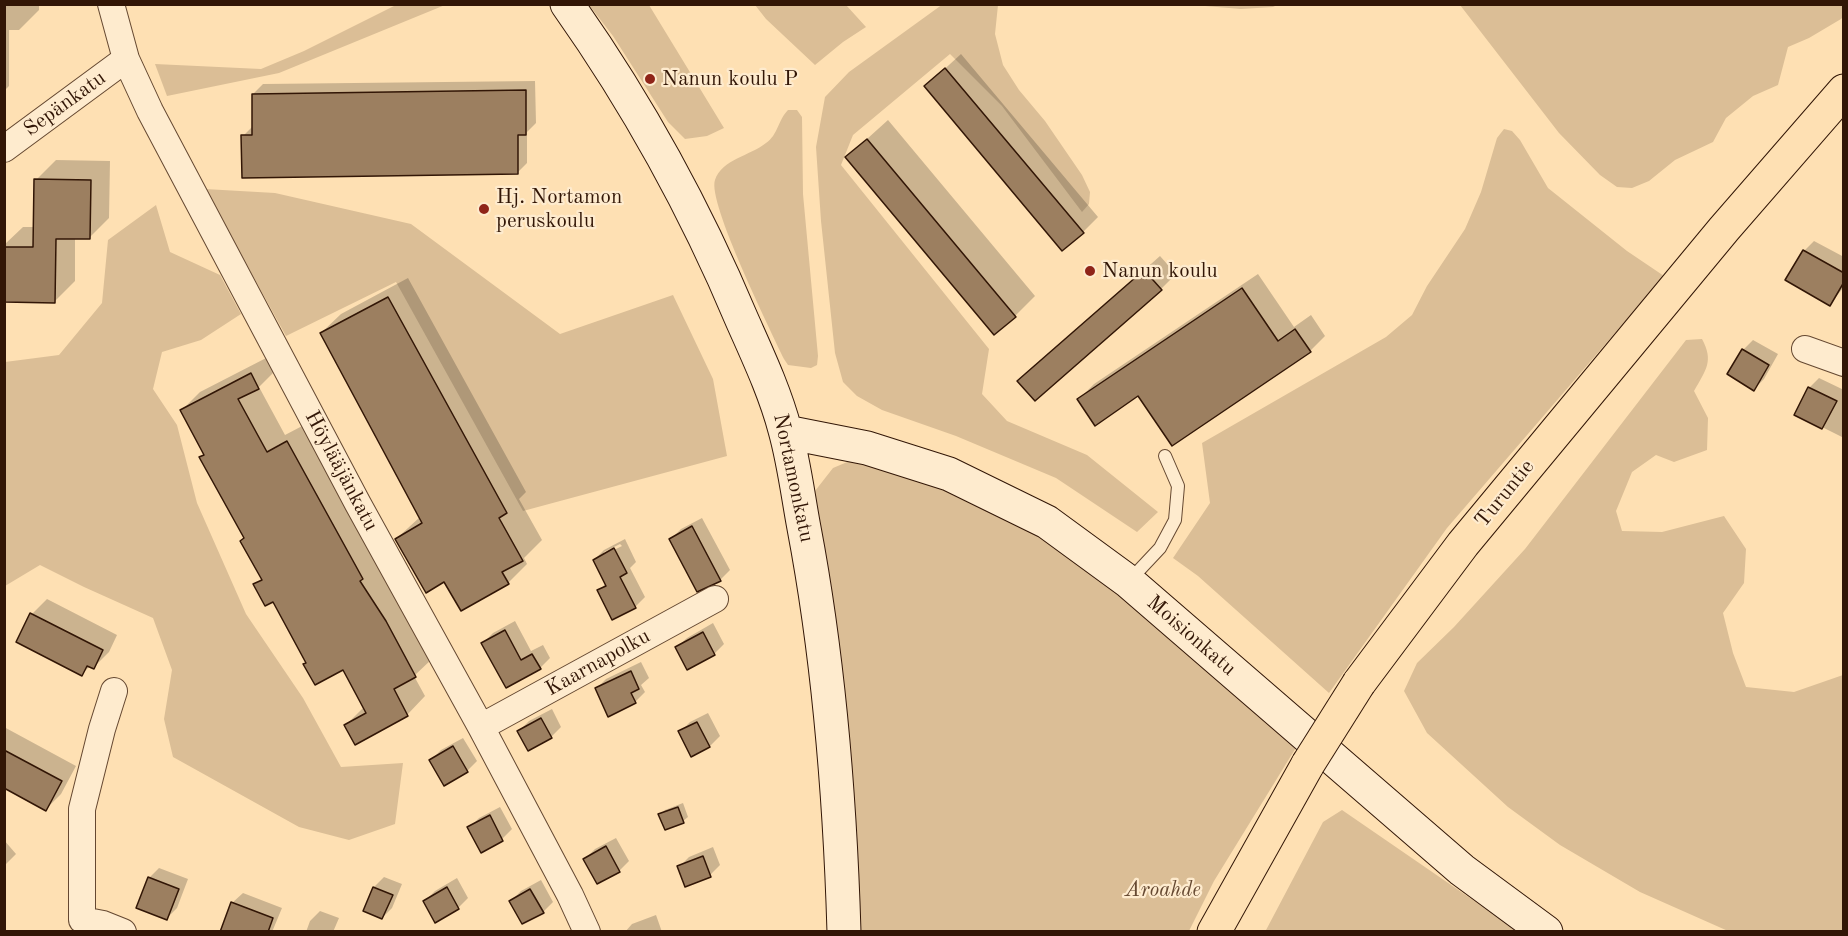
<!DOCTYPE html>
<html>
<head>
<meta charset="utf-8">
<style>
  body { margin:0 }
  #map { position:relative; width:1848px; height:936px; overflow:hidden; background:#fee0b3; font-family:"Old Standard TT",serif }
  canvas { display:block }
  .frame { position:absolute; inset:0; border:6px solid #321606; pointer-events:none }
</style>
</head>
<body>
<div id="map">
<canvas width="1848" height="936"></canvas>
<div class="frame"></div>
</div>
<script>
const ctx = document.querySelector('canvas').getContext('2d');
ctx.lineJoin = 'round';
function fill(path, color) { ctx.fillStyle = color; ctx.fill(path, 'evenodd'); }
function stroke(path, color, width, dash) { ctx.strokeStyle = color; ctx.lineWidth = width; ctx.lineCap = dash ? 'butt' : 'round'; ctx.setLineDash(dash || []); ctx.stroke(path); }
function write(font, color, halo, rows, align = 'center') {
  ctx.font = font + ' "Old Standard TT",serif'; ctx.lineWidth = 4.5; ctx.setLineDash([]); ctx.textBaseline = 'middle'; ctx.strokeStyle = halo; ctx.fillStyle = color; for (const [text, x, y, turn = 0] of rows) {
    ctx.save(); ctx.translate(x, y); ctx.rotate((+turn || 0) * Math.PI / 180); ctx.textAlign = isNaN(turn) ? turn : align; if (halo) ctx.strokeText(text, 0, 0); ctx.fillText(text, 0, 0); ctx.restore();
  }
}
const green = new Path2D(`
  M398,4l47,1 -166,68 -112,23 -12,-32 106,5 43,-18z
  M943,4l55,1 -3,29 8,31 16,25 26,31 37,54 8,17 -1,12 -7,8 -80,-106 -52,-52 -97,81 -12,30 148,184 -7,45 25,27 80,34 71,57 -21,20 -81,-54 -100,-42 -74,-26 -25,-14 -14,-14 -8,-29 -14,-132 -5,-74 9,-50 24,-25z
  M1843,4v13l-2,2 -32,19 -21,9 -10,38 -25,11 -27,22 -13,24 -38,18 -26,21 -17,7 -15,-1 -17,-12 -41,-42 -99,-128z
  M589,5h60l75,123 -17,8 -22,3 -17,-17 -55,-86z
  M755,5h91l20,22 -23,15 -28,23 -49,-46z
  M1193,5h84l-4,2 -32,2z
  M788,110h9l5,7 1,77 15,162 -1,9 -6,3 -23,-3 -4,-6c-13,-28 -77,-157 -69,-179 7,-21 35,-24 51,-37 12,-8 12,-23 22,-33z
  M1504,129l8,2 8,9 28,48 79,63 37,25 -217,252 -118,165 -131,-117 -25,-18 37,-55 -8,-60 184,-106 26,-22 15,-29 38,-57 16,-37 16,-54z
  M205,189l70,4 136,31 149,110 113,-39 40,84 14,77 -204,55 -127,-229 -110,54z
  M156,205l14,47 50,23 21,39 -40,26 -39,12 -9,37 24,36 20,78 49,111 57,84 38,69 62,-4 -8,61 -46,16 -50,-13 -126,-70 -9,-38 8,-49 -19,-52 -69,-31 -44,-22 -35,21v-224l54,-7 43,-52 6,-63z
  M1702,339c12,22 4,31 -8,52l14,27 -1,32 -33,12 -18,-7 -24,17 -16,39 6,20 40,1 62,-16 22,33 -2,34 -21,30 10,40 13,34 48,5 49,-17v256h-115l-88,-39 -80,-47 -52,-38 -81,-74 -23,-42 13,-28 37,-36 71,-78 161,-209z
  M852,460l117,37 87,48 74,58 167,143 -83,135 -25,50h-329l-18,-265 -11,-82 -16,-93 18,-23z
  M1342,810l176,121 -253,1 58,-110z`);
const shadow = new Path2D(`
  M4,4h35v6l-20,20h-10v56l-5,5z
  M961,54l137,163 -15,15 -157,-146z
  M535,81l1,42 -9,9v31l-10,10 -274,-37 10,-10v-32l10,-10z
  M888,120l147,176 -20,20 -168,-159z
  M56,160l54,1 -1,57 -20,20h-14v43l-20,20h-51v-56l19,-18h12l1,-47z
  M1814,241l30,16v30l-14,17 -26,-53z
  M1160,256l16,18 -15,15 -142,92z
  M1258,274l36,53 17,-12 14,21 -15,15 -172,43 -59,5 15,-15z
  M408,278l118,214 -7,7 23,41 -18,18 3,6 -19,19 -63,-3 -49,-41 24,-22 -99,-184 20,-19z
  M1753,340l25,14 -14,25 -10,10 -25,-15 14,-24z
  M270,356l6,14 -17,17 26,48 21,-11 127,234 -19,18 11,20 -18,19 -61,10 19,-19 -22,-38 -35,-6 -34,-62 -19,-15 8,-8 -17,-39 -45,-81 4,-3 -23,-44 18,-18z
  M1819,378l25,12v48l-48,-24 13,-26z
  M702,518l28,52 -10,10 -49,-41 10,-10z
  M625,539l11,23 -6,6 15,29 -10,10 -36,-16 7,-8 -12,-23 10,-10zM620,544l2,2 -18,9v-3z
  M47,599l70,36 -8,17 -16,16 -3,-2 -8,8 -50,-60z
  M515,621l16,30 12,-6 7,13 -10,10 -34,18 -23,-43 10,-10z
  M713,623l11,21 -10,10 -37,-7 10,-9z
  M641,662l8,16 -8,7 4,7 -10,10 -39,-13 10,-10z
  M552,709l9,18 -10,10 -32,-6 10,-10z
  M708,713l12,23 -10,10 -18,9 -12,-23 10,-10z
  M4,727l72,39 -15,28 -15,15 -42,-22z
  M463,738l14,23 -10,10 -36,-11 10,-10z
  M683,803l5,14 -5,4 -17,7 -6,-13 5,-5z
  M500,807l12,22 -10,10 -20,12 -13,-23 10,-10z
  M616,838l13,23 -10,10 -34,-12 10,-10z
  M4,840l12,14 -12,12z
  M713,847l7,18 -10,10 -31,-8 10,-10z
  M159,868l29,11 -11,29 -10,10 -18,-40z
  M384,877l18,7 -10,24 -10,10 -8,-31z
  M457,878l11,20 -10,10 -33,-7 10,-10z
  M541,880l12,22 -10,10 -32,-11 10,-10z
  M243,893l39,15 -10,24h-50l10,-29z
  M320,911l19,7 -6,14h-27l4,-11z
  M656,915l6,17h-37l7,-8z`);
const building = new Path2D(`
  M945,68l139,165 -22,18 -138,-165z
  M526,90v45h-8v39l-276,4 -1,-43h11v-41z
  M867,139l149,178 -22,18 -149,-178z
  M34,179l57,1 -1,59h-34l-1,64 -51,-1v-55h29z
  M1803,250l41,23v9l-14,24 -45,-26z
  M1144,270l18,20 -127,111 -18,-20z
  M1242,288l36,53 17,-12 16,23 -139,94 -34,-50 -43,30 -18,-27z
  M388,297l119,216 -8,5 24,43 -21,11 7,12 -48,27 -17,-29 -18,11 -31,-54 27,-16 -102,-190z
  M1742,349l27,16 -15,26 -27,-17z
  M251,373l8,16 -21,10 29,53 20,-11 76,138 -3,2 26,40 30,56 -22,12 14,27 -53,29 -11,-20 22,-12 -23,-43 -28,15 -12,-21 3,-1 -33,-61 -8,4 -12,-22 9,-4 -22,-39 4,-3 -45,-81 5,-2 -24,-45z
  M1808,387l29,14 -15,28 -28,-14z
  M692,526l29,55 -24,11 -28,-53z
  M614,548l13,25 -7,4 16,31 -24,12 -15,-30 9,-4 -13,-26z
  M30,613l73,37 -9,19 -7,-3 -5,10 -66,-34z
  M505,630l16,30 11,-6 9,15 -35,19 -25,-45z
  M703,632l12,23 -28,15 -12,-23z
  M631,671l8,18 -8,4 5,10 -28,14 -13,-29z
  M541,718l11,20 -24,13 -11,-20z
  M697,722l13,25 -19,10 -13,-26z
  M453,746l15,26 -24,14 -15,-26z
  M4,750l58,31 -16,30 -42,-23z
  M678,807l6,16 -19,7 -7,-16z
  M490,815l13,26 -22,12 -14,-26z
  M606,846l14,26 -23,12 -14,-25z
  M703,856l8,21 -26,10 -8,-21z
  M148,877l31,12 -12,31 -31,-12z
  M373,887l20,8 -11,24 -19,-8z
  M447,887l12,22 -24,14 -12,-22z
  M530,889l14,24 -22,11 -13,-23z
  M231,902l42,16 -5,14h-48z`);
const lane = new Path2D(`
  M1129,581l31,-33 15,-28 3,-34 -13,-30`);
const street = new Path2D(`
  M111,4l15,55 24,52 208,393 123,223 89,168 17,37
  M4,149l122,-90
  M1805,349l39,14
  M114,691l-12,38 -20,80v111l21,4 20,8
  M481,727l234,-128`);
const secondary = new Path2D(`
  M567,4c70,99 128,204 175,316 16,36 33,72 43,110 9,32 13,66 19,98 25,132 36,269 40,404
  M786,432l81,16 82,26 98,48 82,60 333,288 84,62`);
const highway = new Path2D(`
  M1359,683l104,-139 261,-315 120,-138
  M1214,932l94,-168`);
const highwayBridge = new Path2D(`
  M1308,764l51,-81`);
const markers = [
  [650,79,6,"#8f2418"],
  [484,209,6,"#8f2418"],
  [1090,271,6,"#8f2418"]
];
const poiNames = [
  ["Nanun koulu P",662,79],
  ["Hj. Nortamon",496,197],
  ["peruskoulu",496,221],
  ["Nanun koulu",1102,271]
];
const streetNames = [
  ["Sepänkatu",65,104,-36],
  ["Höylääjänkatu",341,471,62],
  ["Nortamonkatu",793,478,78],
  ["Turuntie",1505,494,-51],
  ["Moisionkatu",1191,636,41],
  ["Kaarnapolku",598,663,-29]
];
const parkNames = [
  ["Aroahde",1163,890]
];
fill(green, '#dbbe96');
fill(shadow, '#0003');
fill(building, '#9c7f60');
stroke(building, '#321606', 1.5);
stroke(lane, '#654831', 14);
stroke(street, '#654831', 28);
stroke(secondary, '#321606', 35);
stroke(highway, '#321606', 35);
stroke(lane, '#feebce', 12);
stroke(street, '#feebce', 26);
stroke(secondary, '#feebce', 33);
stroke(highway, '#fee0b3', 33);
stroke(highwayBridge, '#321606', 35, []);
stroke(highwayBridge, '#fee0b3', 33);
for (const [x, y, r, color] of markers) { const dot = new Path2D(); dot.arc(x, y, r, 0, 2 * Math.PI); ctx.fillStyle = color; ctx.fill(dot); stroke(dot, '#feebce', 2); }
write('21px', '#321606', '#feebce', poiNames, 'left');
write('21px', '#321606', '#feebce', streetNames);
write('italic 21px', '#654831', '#feebce', parkNames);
</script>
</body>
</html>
